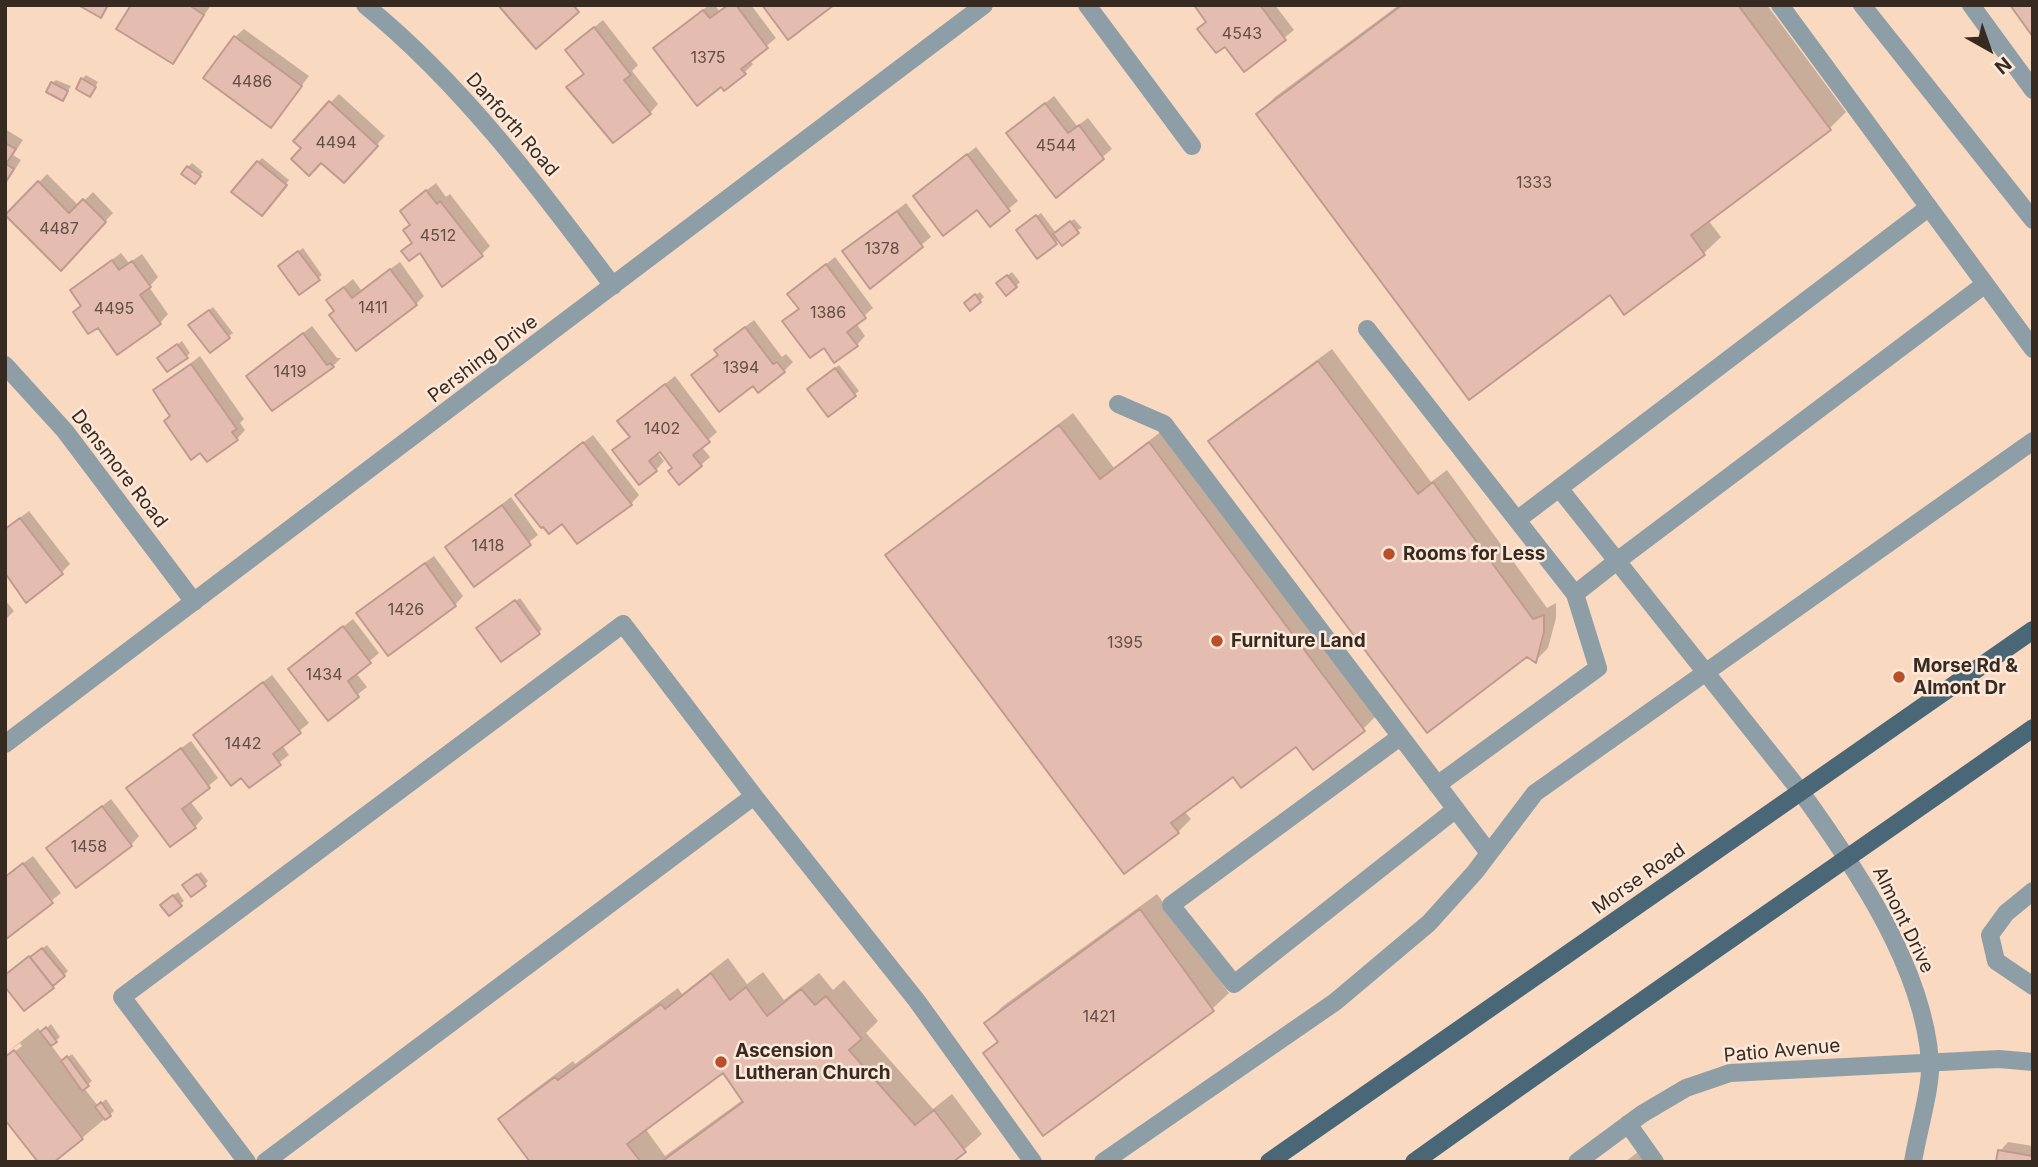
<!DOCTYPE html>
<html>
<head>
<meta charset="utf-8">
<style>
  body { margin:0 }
  #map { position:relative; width:2038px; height:1167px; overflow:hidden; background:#fad9c1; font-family:Inter,sans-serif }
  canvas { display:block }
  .frame { position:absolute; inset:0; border:7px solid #372a21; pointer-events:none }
  .north { position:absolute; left:1954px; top:14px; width:70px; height:70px; -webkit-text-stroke:5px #fde9da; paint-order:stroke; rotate:140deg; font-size:19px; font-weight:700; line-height:28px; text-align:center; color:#372a21 }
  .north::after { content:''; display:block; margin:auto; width:24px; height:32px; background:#372a21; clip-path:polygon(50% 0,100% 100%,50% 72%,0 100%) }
</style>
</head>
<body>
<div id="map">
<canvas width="2038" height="1167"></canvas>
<div class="frame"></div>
<div class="north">N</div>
</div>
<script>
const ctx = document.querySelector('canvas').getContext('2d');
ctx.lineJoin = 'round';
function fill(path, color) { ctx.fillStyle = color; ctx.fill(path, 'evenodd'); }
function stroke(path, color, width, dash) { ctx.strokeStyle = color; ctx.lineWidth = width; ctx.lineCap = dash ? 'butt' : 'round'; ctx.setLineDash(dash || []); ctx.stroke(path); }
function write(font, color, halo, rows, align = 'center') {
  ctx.font = font + ' Inter,sans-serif'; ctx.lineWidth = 5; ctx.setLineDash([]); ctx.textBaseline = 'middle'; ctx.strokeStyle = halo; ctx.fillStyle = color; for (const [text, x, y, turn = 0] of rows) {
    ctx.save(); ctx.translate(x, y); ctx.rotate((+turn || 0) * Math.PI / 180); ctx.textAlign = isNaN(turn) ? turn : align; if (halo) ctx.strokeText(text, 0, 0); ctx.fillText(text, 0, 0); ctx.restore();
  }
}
const shadow = new Path2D(`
  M133,5h78l-38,57z
  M709,5h6l4,6 8,-6h24l25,33 -27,22 4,4 -9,9 -89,-25z
  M1196,5h79l19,25 -50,40z
  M1399,5h368l79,107 -17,17 -121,91 13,17 -17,16 -79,60 -15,-20 -352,-179 17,-17z
  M603,20l35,45 -6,6 26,33 -8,9 -81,-26 16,-14 -18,-23z
  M244,29l65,47 -38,50 -36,-89z
  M86,75l12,7 -8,13 -8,-16z
  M56,80l15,6 -8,13 -11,-16z
  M339,94l46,42 -33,36 -22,-69z
  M1054,96l23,30 11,-8 24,31 -56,47 -47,-63z
  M5,129l18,11 -10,15 8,5 -16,25z
  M976,147l42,54 -28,23 -13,-17 -62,-11z
  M262,158l27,22 -23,30 -8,-48z
  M192,163l11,9 -5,6 -10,-11z
  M47,174l32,32 14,-14 20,21 -52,55 -54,-53z
  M436,183l10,14 4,-3 40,52 -9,9 -77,-4 10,-10 -4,-38z
  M906,203l25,34 -61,50 -26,-36z
  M1041,213l15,20 18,-14 8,9 -23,11 -21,17 -16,-29z
  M303,248l19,27 -4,3 -34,-16z
  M121,253l8,10 13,-9 16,23 -9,10 19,27 -8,9 -88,-33z
  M835,257l38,51 -17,15 9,13 -8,9 -33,1 -39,-24 15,-14 -11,-14z
  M400,262l24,34 -8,8 -80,7 -8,-11 25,-21 8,11z
  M1012,272l8,10 -4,4 -13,-7z
  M980,292l4,5 -4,4 -10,-2z
  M213,307l20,26 -4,3 -35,-14z
  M754,320l28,37 4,-3 7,8 -9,9 -26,19 -5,-6 -60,-9 26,-21 -3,-4 9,-8z
  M312,326l25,32h4l-8,8 -85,10z
  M182,341l8,12 -4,4 -22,-2z
  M1332,349l99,133 16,-12 100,138 9,-5v15l-8,30 -13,13 -324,-220 13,-13z
  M200,356l44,63 -4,4 5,7 -8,9 -65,-24 -17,-24z
  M839,365l20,26 -30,23 -16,-29z
  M675,376l42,56 -16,14 9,11 -9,8 -27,2 -14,-17 -3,2 7,9 -8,9 -42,-20 17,-14 -12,-15z
  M1073,413l41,55 49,-38 213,286 -13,13 -67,16 -62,29 -50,37 7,8 -13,13 -290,-277z
  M593,435l46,60 -8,9 -68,18 -37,-36z
  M511,497l27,38 -63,49 -28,-37z
  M29,511l41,53 -9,9 -56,-44z
  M434,556l29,40 -8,9h-88z
  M520,598l22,31 -4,4 -55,-9z
  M5,600l9,11 -9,9z
  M353,619l26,34 -23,20 11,14 -39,31 -38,-49z
  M272,675l37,48 -27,22 7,10 -40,31 -54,-51z
  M191,741l27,37 -28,23 13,17 -8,9 -58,-47z
  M111,799l28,37 -8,9 -82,3z
  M33,856l28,37 -56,45v-61z
  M201,872l7,9 -4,4 -16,-4z
  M178,892l6,9 -4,3 -14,-3z
  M1157,894l72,99 -17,16 -227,44 13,-13 -12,-17 17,-17z
  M47,945l21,26 -43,38 -20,-33z
  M728,958l19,26 16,-12 21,28 35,-27 14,17 11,-10 34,41 -12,12 67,76 19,-15 30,40 -32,28h-418l-32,-42 17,-17 56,-42 2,3 103,-76 4,6zM723,1071l21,28 -79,57 -20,-28z
  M51,1024l9,13 -9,8 12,16 9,-7 20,27 -8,7 14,18 8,-7 8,12 -32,27 -77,-79 17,-13 -2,-3 -15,11 33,-26 4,5z
  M2008,1142l25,4v16l-33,-11z
  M1648,1144l13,18h-36z`);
const building = new Path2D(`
  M78,5h30l-7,13z
  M131,5h58l15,10 -31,49 -57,-35z
  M498,5h75l6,7 -43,37z
  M728,5h8l32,43 -27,21 5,5 -22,17 -3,-4 -24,19 -44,-58 50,-38 7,8z
  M762,5h72l-46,35z
  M1194,5h66l26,35 -42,32 -19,-25 -9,6 -19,-24 9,-7z
  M1402,5h336l93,125 -140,105 14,20 -81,60 -14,-20 -141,105 -213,-286z
  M2010,5h23v32z
  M594,27l37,48 -7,5 27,34 -38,29 -47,-56 18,-13 -19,-24z
  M234,36l68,50 -31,42 -68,-50z
  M81,78l15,9 -6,10 -14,-8z
  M51,82l17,9 -5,10 -17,-9z
  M329,101l49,45 -34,37 -23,-20 -12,13 -18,-17 10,-11 -8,-7z
  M1045,103l23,30 11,-8 25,34 -48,39 -50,-65z
  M5,143l11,6 -10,15 8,5 -9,14z
  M967,154l43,57 -20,16 -13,-17 -34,26 -30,-40z
  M257,161l30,24 -25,31 -31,-24z
  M187,166l14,10 -6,8 -14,-10z
  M38,181l31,32 14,-14 23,23 -45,49 -56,-56z
  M426,190l11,14 3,-3 43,55 -41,31 -22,-34 -11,8 -8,-10 11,-8 -9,-13 7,-5 -10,-14z
  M897,211l26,36 -53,42 -28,-38z
  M1036,215l21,29 -20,15 -21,-29z
  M1070,221l9,12 -17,13 -9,-12z
  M298,251l22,29 -21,15 -21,-29z
  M112,260l7,10 13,-9 19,26 -11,8 21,29 -44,31 -19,-27 -10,6 -15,-22 8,-6 -11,-16z
  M826,264l40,54 -19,14 11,14 -24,17 -10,-15 -14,10 -28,-37 17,-12 -12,-15z
  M390,269l27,36 -61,46 -27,-36 5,-4 -8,-11 18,-13 8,11z
  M1007,275l10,12 -11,9 -10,-13z
  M975,294l6,8 -11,9 -6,-8z
  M209,310l21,28 -20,15 -22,-28z
  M745,327l28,37 4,-2 8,10 -27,21 -5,-7 -34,26 -28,-37 27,-20 -4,-5z
  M303,333l24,32 3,-2 4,4 -62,44 -26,-35z
  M177,344l11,14 -21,14 -10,-14z
  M1318,361l100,133 15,-12 100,137 11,-4v17l-8,31 -9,-6 -100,76 -219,-292z
  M191,364l46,65 -5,3 6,8 -31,22 -7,-9 -9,7 -27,-39 6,-5 -17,-26z
  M835,368l21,28 -28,21 -21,-28z
  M665,384l45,58 -17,13 9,11 -23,19 -11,-14 4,-3 -12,-16 -11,9 8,10 -18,14 -27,-35 18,-13 -13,-16z
  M1059,425l41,54 49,-37 216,289 -52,39 -17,-23 -55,41 -8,-11 -62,46 8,10 -55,41 -239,-319z
  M583,442l49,63 -55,39 -15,-20 -13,10 -6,-7 -2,1 -26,-33z
  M502,505l29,40 -57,42 -29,-40z
  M20,518l43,56 -37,29 -21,-30v-44z
  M425,563l31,43 -68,50 -32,-43z
  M515,600l25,34 -39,28 -25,-34z
  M343,626l28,37 -23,18 11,16 -31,24 -40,-52z
  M263,682l38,51 -28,21 8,11 -32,23 -8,-10 -10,8 -38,-51z
  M181,748l29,40 -28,21 14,19 -26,19 -44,-59z
  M102,806l30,40 -56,42 -30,-40z
  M23,863l30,40 -48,37v-63z
  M197,874l9,12 -15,11 -9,-12z
  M173,895l9,11 -13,10 -9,-11z
  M1140,909l74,102 -171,125 -60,-83 15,-11 -14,-19z
  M42,948l23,28 -12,10 -23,-29z
  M29,956l25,32 -30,23 -19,-24v-12z
  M711,973l19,27 16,-13 21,29 34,-27 14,16 11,-9 36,43 -13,11 66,75 19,-15 32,42 -13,10h-292l82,-60 -20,-29 -96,71 14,18h-111l-32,-43 57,-42 3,3 103,-76 4,5z
  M46,1027l11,15 -6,4 -11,-14z
  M14,1050l69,89 -29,23h-16l-33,-42v-63z
  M67,1056l22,30 -7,5 -21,-30z
  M101,1102l10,14 -6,4 -10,-13z
  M1998,1150l35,6v6h-37z`);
const service = new Path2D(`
  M1780,5l253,344
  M1862,5l171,215
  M1971,5l62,85
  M1367,329l208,265
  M1118,404l46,20 325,429
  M1517,520l411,-312
  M1400,737l-229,168 63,79 222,-175
  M1437,785l161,-117 -23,-74 42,-33 -58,-73
  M1801,792l-184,-231 367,-276
  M2033,891l-27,22 -16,22 6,26 37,25
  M1628,1124l27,38
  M247,1162l-125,-165 501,-373 131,172
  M265,1162l489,-366 163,205 116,161
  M1103,1162l232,-160 94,-79 46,-51 60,-79 498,-352`);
const minor = new Path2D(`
  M365,5c97,79 173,181 248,281
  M1087,5l105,141
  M5,365l60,66 129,171
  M5,744l979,-739
  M1801,792c54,75 122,174 129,269 2,25 -13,74 -17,101
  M1577,1162l65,-48 44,-26 44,-15 269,-14 34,3`);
const primary = new Path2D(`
  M1269,1162l764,-532
  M1414,1162c205,-147 413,-289 619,-434`);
const markers = [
  [1389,554,7,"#b85029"],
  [1217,641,7,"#b85029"],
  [1899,677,7,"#b85029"],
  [721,1062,7,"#b85029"]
];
const numberNames = [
  ["4543",1242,34],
  ["1375",708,58],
  ["4486",252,82],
  ["4494",336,143],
  ["4544",1056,146],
  ["1333",1534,183],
  ["4487",59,229],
  ["4512",438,236],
  ["1378",882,249],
  ["1411",373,308],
  ["4495",114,309],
  ["1386",828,313],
  ["1394",741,368],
  ["1419",290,372],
  ["1402",662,429],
  ["1418",488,546],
  ["1426",406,610],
  ["1395",1125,643],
  ["1434",324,675],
  ["1442",243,744],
  ["1458",89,847],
  ["1421",1099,1017]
];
const streetNames = [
  ["Danforth Road",512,125,49],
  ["Pershing Drive",483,359,-37],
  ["Densmore Road",119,469,52],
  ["Morse Road",1639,879,-35],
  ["Almont Drive",1903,920,64],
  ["Patio Avenue",1782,1051,-5]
];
const poiNames = [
  ["Rooms for Less",1403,554],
  ["Furniture Land",1231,641],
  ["Morse Rd &",1913,666],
  ["Almont Dr",1913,688],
  ["Ascension",735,1051],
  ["Lutheran Church",735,1073]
];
fill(shadow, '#0003');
fill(building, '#e4bcb0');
stroke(building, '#c19a8f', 2);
stroke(service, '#8e9ea7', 18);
stroke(minor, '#8e9ea7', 18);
stroke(primary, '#4a6777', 18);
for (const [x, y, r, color] of markers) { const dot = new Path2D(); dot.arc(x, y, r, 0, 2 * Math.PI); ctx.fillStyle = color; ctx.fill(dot); stroke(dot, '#fde9da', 2.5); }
write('16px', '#624e45', null, numberNames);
write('19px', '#372a21', '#fde9da', streetNames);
write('bold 19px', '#372a21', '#fde9da', poiNames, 'left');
</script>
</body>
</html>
